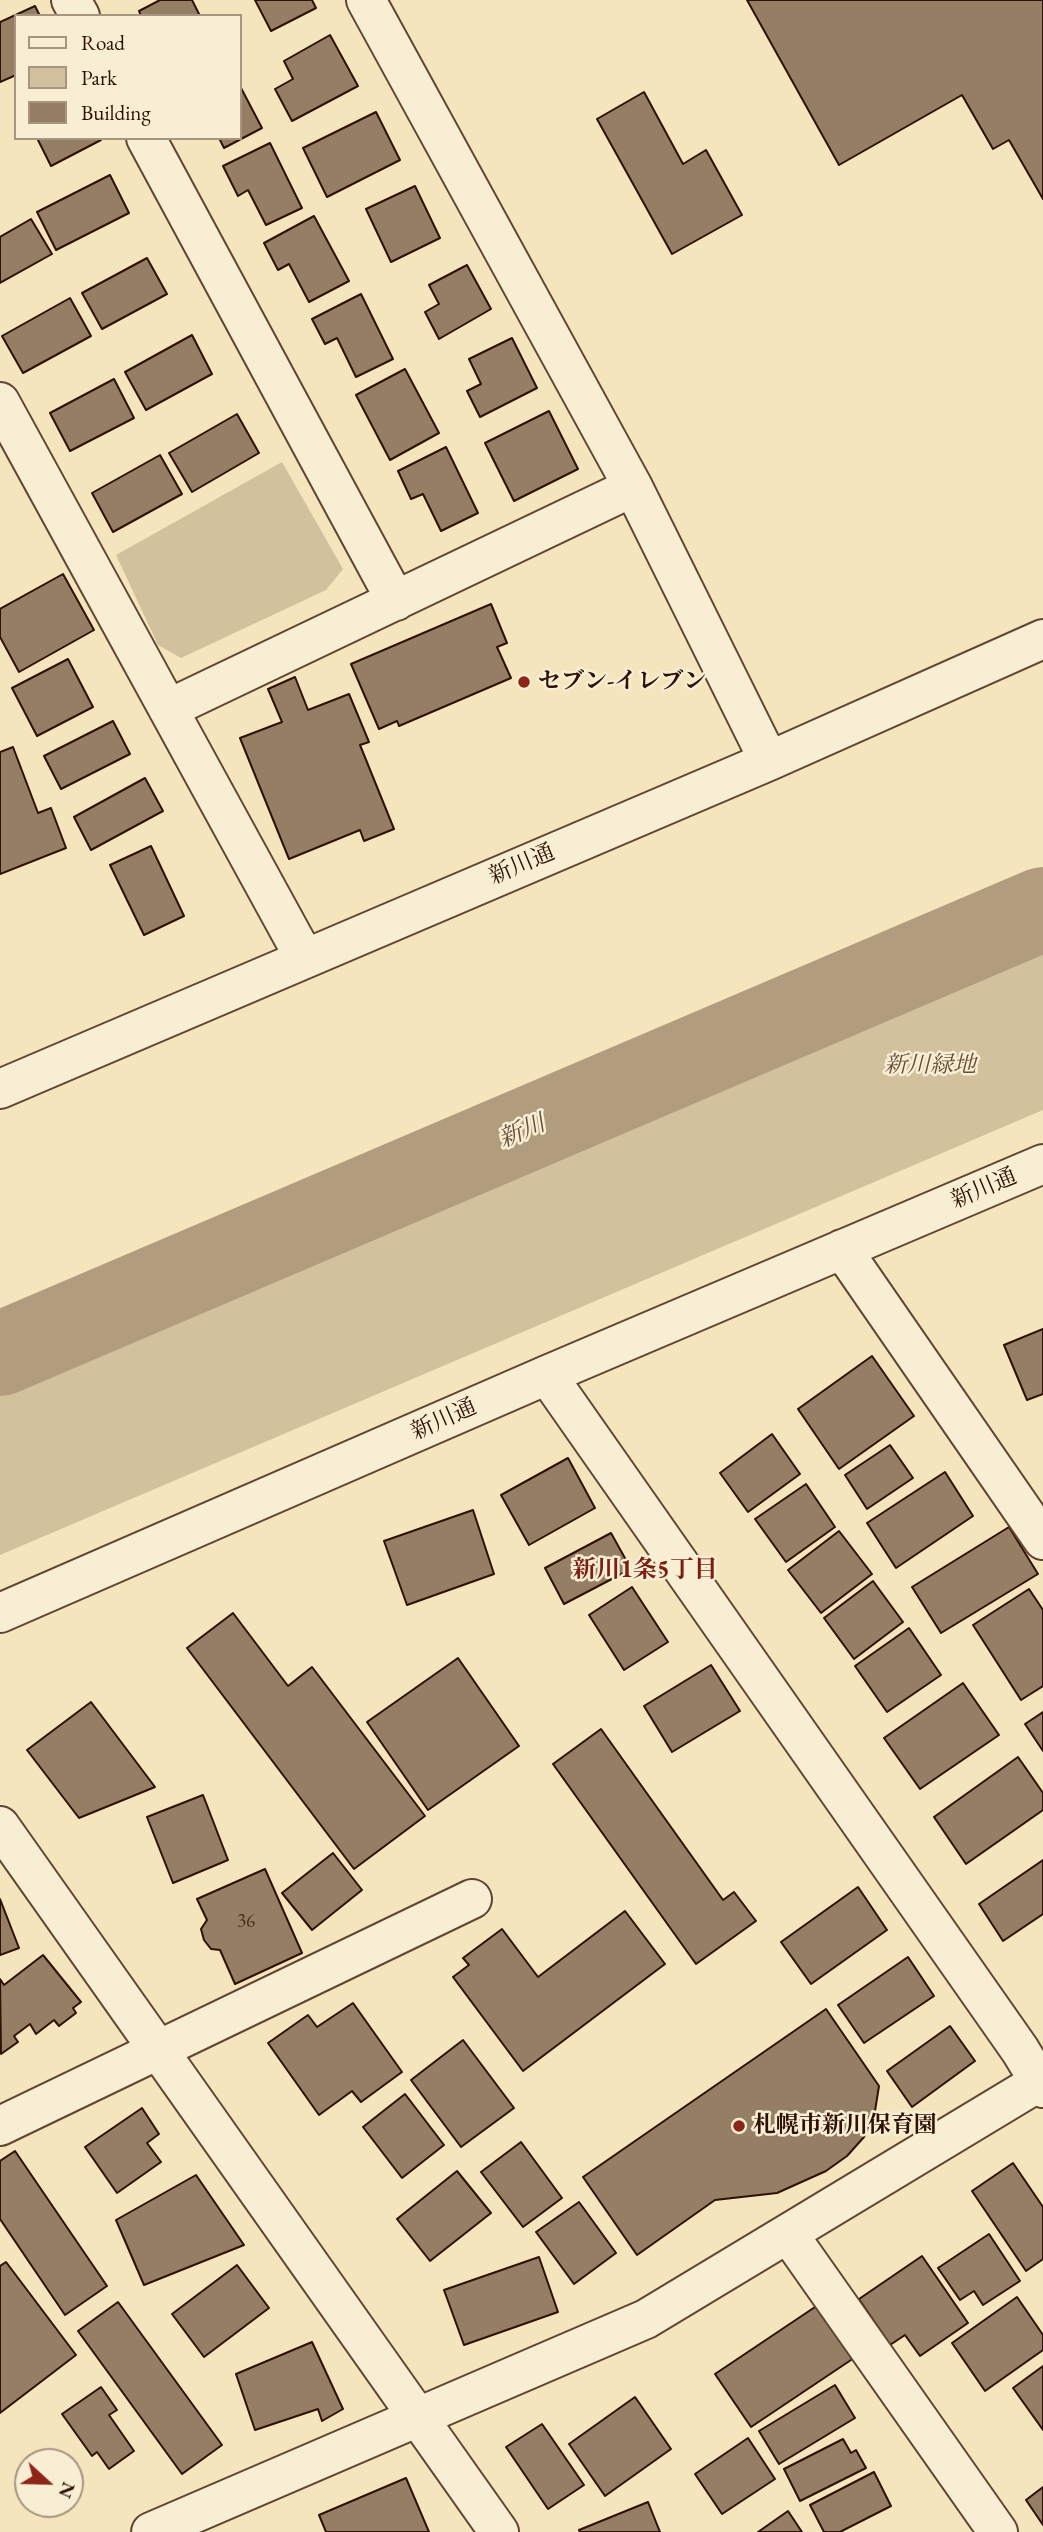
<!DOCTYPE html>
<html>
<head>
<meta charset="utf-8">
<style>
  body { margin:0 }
  #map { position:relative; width:1043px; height:2532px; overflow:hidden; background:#f4e5bc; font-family:"EB Garamond",serif }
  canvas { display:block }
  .legend { position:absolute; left:14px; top:14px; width:228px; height:126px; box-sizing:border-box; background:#f8eed3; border:2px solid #a79581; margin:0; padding:9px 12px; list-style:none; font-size:21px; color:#2e1005 }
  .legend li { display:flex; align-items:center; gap:14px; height:35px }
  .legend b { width:35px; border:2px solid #a79581 }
  .north { position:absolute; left:14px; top:2448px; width:70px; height:70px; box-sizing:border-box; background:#f8eed3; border:2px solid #a79581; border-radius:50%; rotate:112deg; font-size:19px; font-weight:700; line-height:28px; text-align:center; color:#2e1005 }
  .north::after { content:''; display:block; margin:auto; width:24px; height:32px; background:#8f2418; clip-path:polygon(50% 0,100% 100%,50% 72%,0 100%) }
</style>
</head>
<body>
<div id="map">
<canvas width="1043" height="2532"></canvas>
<ul class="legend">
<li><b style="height:9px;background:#f8eed3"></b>Road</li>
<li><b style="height:19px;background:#d2c19d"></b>Park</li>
<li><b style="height:19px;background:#957f64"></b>Building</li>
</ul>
<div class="north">N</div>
</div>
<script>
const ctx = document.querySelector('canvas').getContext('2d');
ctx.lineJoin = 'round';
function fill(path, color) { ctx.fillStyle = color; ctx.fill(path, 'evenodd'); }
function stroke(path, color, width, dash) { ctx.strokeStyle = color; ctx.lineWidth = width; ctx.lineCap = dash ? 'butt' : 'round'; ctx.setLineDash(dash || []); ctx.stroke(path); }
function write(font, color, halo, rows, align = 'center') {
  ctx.font = font + ' "EB Garamond","Noto Serif JP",serif'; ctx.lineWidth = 5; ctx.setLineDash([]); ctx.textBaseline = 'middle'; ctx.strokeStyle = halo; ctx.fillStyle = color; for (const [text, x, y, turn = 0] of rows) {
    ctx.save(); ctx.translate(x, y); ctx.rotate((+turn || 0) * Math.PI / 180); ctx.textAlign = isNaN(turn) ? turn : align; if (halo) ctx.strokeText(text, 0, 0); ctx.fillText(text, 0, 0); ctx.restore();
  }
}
const green = new Path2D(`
  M282,462l61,107 -17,21 -145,68 -23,-13 -42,-90z
  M1043,925v185l-1043,445v-178z`);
const river = new Path2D(`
  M0,1354l1043,-445`);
const building = new Path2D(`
  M160,0h32l8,16h-59l-2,-5z
  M255,0h57l4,8 -45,23z
  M747,0h296v199l-34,-59 -16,9 -31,-54 -123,70z
  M35,6l5,10h-24v59l-16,7v-60z
  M330,35l28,51 -66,35 -17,-32 18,-10 -9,-18z
  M240,86l22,42 -38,20 -5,-10h21z
  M644,92l39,72 23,-14 36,65 -70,39 -75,-135z
  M376,112l24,48 -73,37 -24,-49z
  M37,138h63l1,2 -50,26z
  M270,143l32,65 -36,17 -18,-35 -10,6 -15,-30z
  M110,175l19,38 -73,37 -19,-38z
  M415,186l25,52 -49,24 -25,-53z
  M314,216l35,65 -40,21 -20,-38 -11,6 -14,-27z
  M31,219l21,35 -52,29v-46z
  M147,258l20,36 -65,35 -20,-36z
  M467,265l24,44 -52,30 -14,-27 14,-8 -10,-19z
  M361,294l32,65 -37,18 -19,-39 -12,6 -13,-25z
  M70,298l21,38 -68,37 -21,-37z
  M192,335l20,39 -66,36 -21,-38z
  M512,338l25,50 -57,29 -13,-26 14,-7 -12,-25z
  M405,369l34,64 -49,27 -34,-65z
  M114,379l20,39 -64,33 -20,-38z
  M549,411l29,58 -64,32 -29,-58z
  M237,414l22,39 -67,39 -23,-39z
  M446,447l32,66 -37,18 -18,-37 -12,5 -13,-28z
  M160,455l22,39 -69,38 -21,-39z
  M63,574l31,56 -75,42 -19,-35v-28z
  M491,604l16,39 -10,4 14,31 -112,48 -2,-5 -18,8 -28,-65z
  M68,659l25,48 -56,29 -25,-48z
  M295,677l13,33 41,-16 20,48 -9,3 34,84 -30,12 -4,-11 -71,29 -49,-121 42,-16 -14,-33z
  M113,721l17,33 -69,35 -17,-33z
  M13,747l25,66 13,-5 15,40 -66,26v-122z
  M145,778l18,33 -72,39 -17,-33z
  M151,846l33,70 -40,19 -34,-70z
  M1043,1329v65l-16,6 -23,-55z
  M872,1356l42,60 -75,53 -41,-60z
  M772,1434l28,40 -52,38 -28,-39z
  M890,1445l23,33 -46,31 -22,-34z
  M568,1458l27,50 -66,37 -28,-50z
  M945,1472l28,44 -77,52 -29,-45z
  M806,1484l29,43 -49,35 -31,-43z
  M473,1510l21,64 -87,31 -23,-64z
  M1009,1527l29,47 -97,59 -29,-46z
  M839,1531l33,43 -51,39 -33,-43z
  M611,1533l20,36 -67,35 -19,-36z
  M873,1581l30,41 -49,37 -30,-41z
  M632,1587l36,55 -44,28 -35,-55z
  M1029,1589l14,21v76l-22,14 -48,-75z
  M233,1613l55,73 24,-19 113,149 -71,53 -167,-221z
  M909,1628l32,47 -54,37 -32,-46z
  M458,1658l61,88 -91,64 -61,-88z
  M711,1665l29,46 -68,41 -28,-46z
  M963,1683l36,52 -79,54 -36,-51z
  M91,1702l64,85 -76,31 -52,-68z
  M1043,1712v39l-18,-27z
  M601,1729l122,171 11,-8 22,29 -60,43 -143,-200z
  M1018,1757l25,36v17l-77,54 -32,-47z
  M203,1795l25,65 -55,23 -26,-66z
  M333,1853l29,37 -50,40 -30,-37z
  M1043,1860v54l-40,27 -24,-37z
  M265,1869l37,84 -67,31 -15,-34 -9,-1 -7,-9 -3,-11 6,-9 -10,-21z
  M858,1887l29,43 -76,54 -30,-42z
  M0,1899l19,49 -19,7z
  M625,1911l40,53 -142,107 -70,-94 16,-12 -6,-7 39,-29 36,48z
  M43,1955l38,47 -8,6 3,5 -17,13 -5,-6 -18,14 -6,-10 -16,12 4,6 -17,12 -1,-75 4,6z
  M908,1957l26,39 -70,47 -26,-38z
  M353,2003l49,69 -41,30 -9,-11 -33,24 -51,-72 40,-28 9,12z
  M826,2009l53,77 -4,25 -11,26 -17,19 -21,15 -49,22 -62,7 -78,55 -54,-78z
  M950,2026l25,35 -63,46 -25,-36z
  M463,2040l51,68 -53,39 -50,-67z
  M405,2094l39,51 -42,33 -39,-51z
  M142,2108l17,26 -12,9 14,19 -44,31 -32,-46z
  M521,2142l41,56 -39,29 -42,-55z
  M15,2151l92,135 -42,29 -65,-96v-58z
  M1013,2163l30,44v52l-17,12 -54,-80z
  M457,2171l34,42 -61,48 -33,-42z
  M196,2175l48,70 -100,40 -28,-65z
  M579,2202l37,51 -42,31 -38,-52z
  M989,2234l31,47 -37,24 -9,-14 -14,9 -22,-32z
  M922,2256l46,67 -48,33 -15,-21 -15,10 -31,-46z
  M539,2257l19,55 -94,33 -20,-55z
  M6,2262l70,93 -76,58v-147z
  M237,2265l32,43 -65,49 -32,-43z
  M1017,2297l26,38v15l-58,41 -33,-48z
  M118,2302l104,143 -40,29 -104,-143z
  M818,2305l36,53 -103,69 -36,-53z
  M312,2342l31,67 -21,12 -4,-12 -63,21 -19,-56z
  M1043,2366v64l-30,-42z
  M835,2385l20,33 -76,46 -20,-33z
  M101,2387l16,23 -8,5 25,36 -25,18 -12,-17 -5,4 -30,-42z
  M635,2397l36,52 -66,47 -36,-52z
  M542,2424l42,61 -36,24 -42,-62z
  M748,2438l27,41 -53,35 -27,-40z
  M843,2439l8,14 5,-3 10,18 -66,33 -16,-32z
  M874,2472l17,34 -51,26h-16l-14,-27z
  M406,2478l23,54h-103l-7,-17z
  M1043,2487v38l-17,-25z
  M648,2502l12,30h-80l-1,-2z
  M788,2511l14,21h-44z`);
const minor = new Path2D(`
  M71,0l9,16
  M366,0l267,487 136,274
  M146,138l250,463
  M0,402l304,555
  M168,709l465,-222
  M0,1089l769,-328 274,-122
  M842,1249l201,291
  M547,1375l473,675 23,38
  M0,1613l547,-238 496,-211
  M0,1826l499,706
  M0,2126l472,-227
  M789,2235l209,297
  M151,2532l495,-213 393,-237`);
const markers = [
  [524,682,7,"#8f2418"],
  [739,2126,7,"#8f2418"]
];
const numberNames = [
  ["36",246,1922]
];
const poiNames = [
  ["セブン-イレブン",538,682],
  ["札幌市新川保育園",753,2126]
];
const streetNames = [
  ["新川通",522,865,-23],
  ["新川通",984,1189,-23],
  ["新川通",444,1420,-24]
];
const parkNames = [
  ["新川緑地",930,1066]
];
const waterNames = [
  ["新川",522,1132,-23]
];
const neighbourhoodNames = [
  ["新川1条5丁目",645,1570]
];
fill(green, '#d2c19d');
stroke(river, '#b19d7e', 84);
fill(building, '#957f64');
stroke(building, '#2e1005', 2);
stroke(minor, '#604533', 42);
stroke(minor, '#f8eed3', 38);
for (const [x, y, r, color] of markers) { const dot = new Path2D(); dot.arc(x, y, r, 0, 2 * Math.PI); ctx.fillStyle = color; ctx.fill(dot); stroke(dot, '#f8eed3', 2.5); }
write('19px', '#482c1d', null, numberNames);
write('bold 23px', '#2e1005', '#f8eed3', poiNames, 'left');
write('23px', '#2e1005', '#f8eed3', streetNames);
write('italic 23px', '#674e3a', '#f8eed3', parkNames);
write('italic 24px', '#694f3b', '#f8eed3', waterNames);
write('bold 24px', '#7a1f14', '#f8eed3', neighbourhoodNames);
</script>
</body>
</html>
